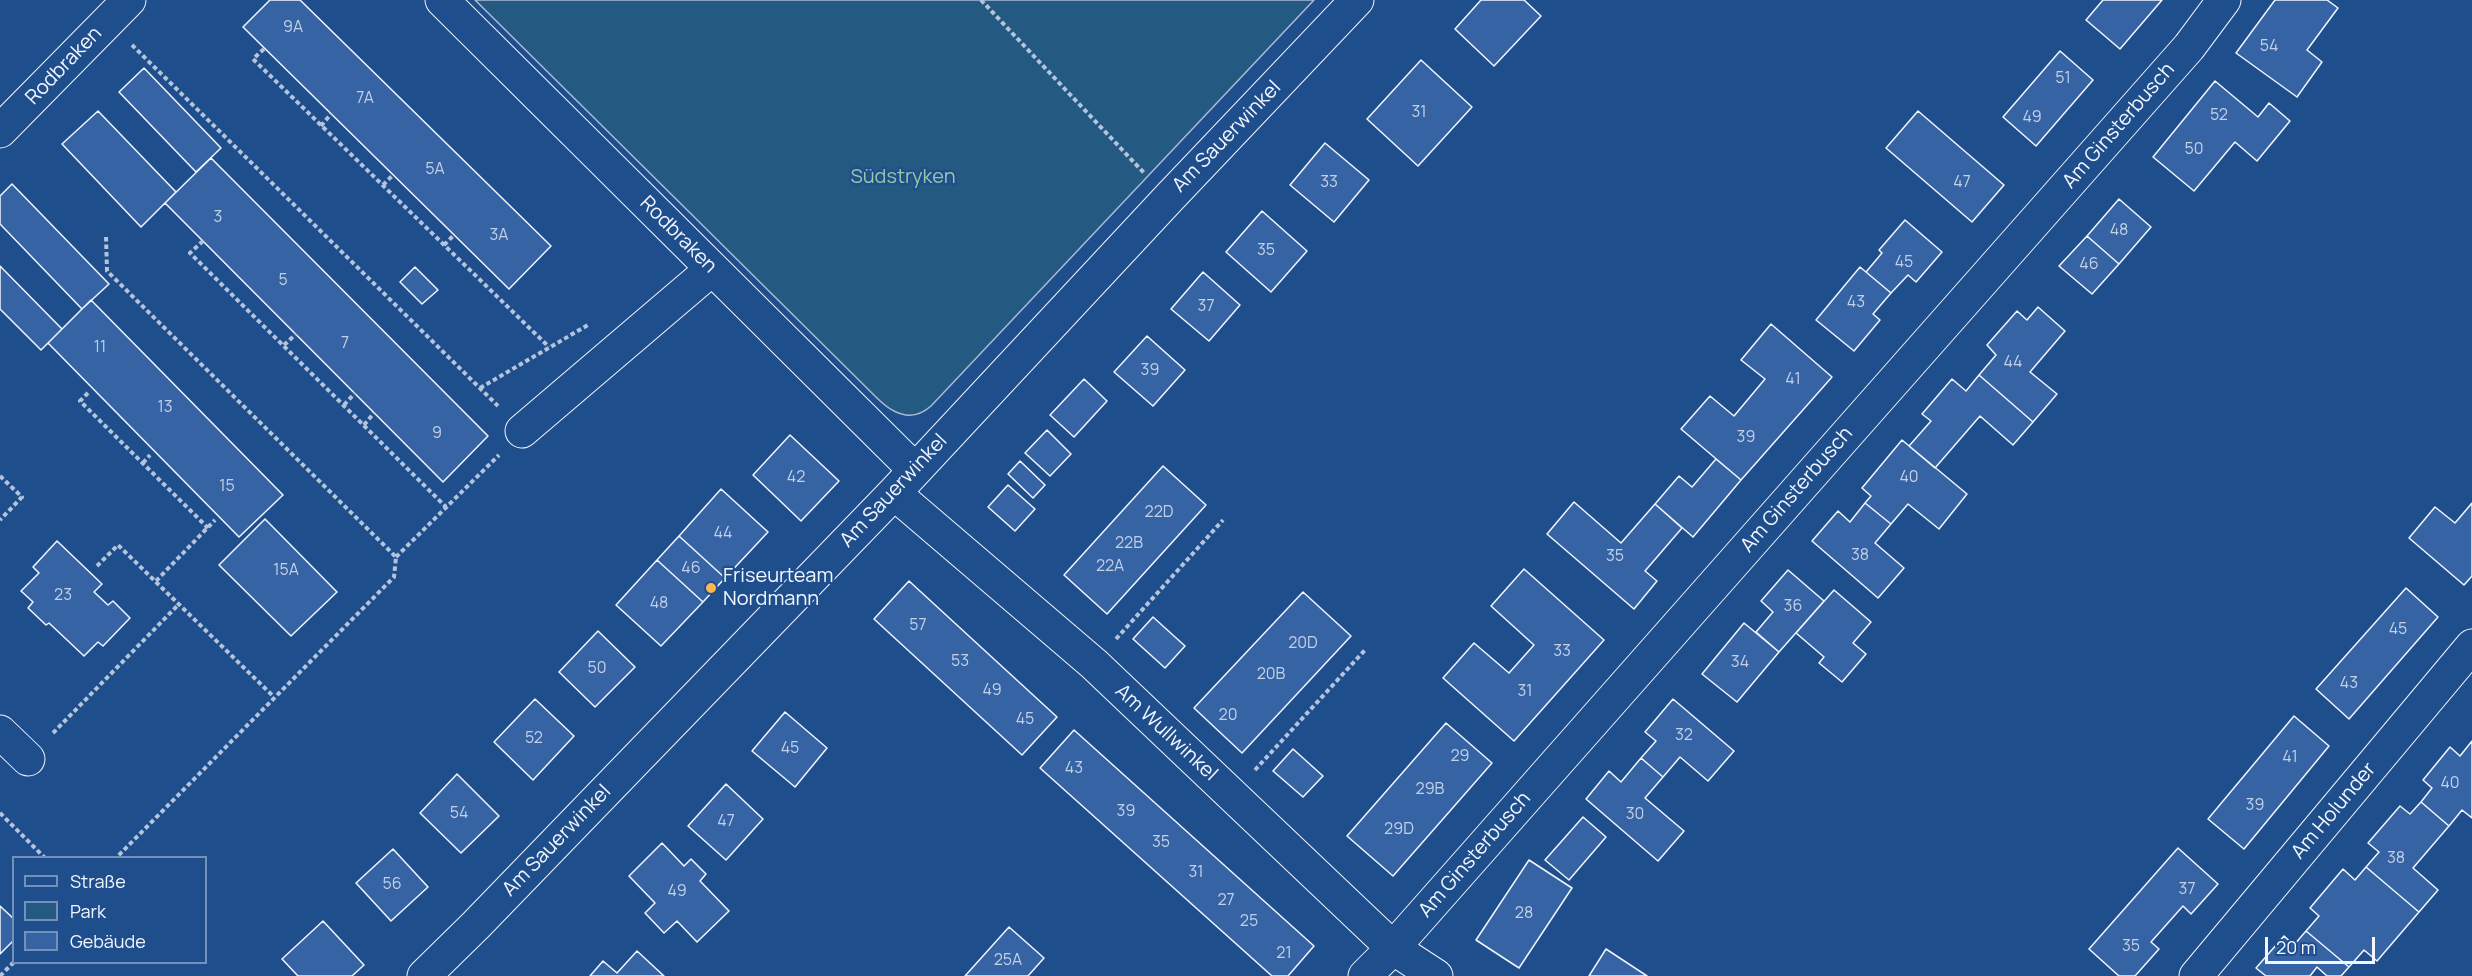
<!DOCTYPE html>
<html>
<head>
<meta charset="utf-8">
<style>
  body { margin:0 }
  #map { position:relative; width:2472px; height:976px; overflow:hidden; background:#1f4e8c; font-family:Manrope,sans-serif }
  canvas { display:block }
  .legend { position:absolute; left:12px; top:856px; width:195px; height:108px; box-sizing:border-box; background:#1f4e8c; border:2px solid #7391ba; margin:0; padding:8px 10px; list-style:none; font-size:18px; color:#f2f6ff }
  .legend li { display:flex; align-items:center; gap:12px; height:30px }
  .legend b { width:30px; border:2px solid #7391ba }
  .scale { position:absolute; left:2265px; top:937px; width:110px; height:27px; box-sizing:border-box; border:3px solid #f2f6ff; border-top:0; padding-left:8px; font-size:18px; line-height:21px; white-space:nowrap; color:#f2f6ff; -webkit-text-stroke:4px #1f4e8c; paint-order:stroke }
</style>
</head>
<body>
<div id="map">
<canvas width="2472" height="976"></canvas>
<ul class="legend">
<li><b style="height:8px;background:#1f4e8c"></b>Straße</li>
<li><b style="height:16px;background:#245a82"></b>Park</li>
<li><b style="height:16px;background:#3563a3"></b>Gebäude</li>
</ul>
<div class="scale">20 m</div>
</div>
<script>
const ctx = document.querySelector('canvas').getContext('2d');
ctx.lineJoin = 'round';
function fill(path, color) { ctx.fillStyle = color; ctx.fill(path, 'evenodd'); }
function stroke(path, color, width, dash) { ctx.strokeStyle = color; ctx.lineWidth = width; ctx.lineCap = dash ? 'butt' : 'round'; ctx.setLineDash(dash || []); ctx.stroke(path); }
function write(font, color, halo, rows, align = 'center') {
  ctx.font = font + ' Manrope,sans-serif'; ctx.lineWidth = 4.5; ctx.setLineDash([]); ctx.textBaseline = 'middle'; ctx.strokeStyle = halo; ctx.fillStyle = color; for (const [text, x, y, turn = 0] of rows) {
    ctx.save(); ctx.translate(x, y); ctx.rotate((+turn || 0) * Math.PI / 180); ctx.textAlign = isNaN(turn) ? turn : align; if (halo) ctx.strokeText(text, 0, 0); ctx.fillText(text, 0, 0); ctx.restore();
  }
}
const green = new Path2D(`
  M475,0h839l-383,406c-19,17 -38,8 -54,-8z`);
const building = new Path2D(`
  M270,0h30l251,246 -42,43 -266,-262z
  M1481,0h43l17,16 -47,50 -39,-37z
  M2103,0h59l-42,49 -34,-29z
  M2275,0h52l11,8 -31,42 15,12 -25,35 -61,-44z
  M2060,51l33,29 -57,66 -33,-29z
  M1421,60l51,47 -54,59 -51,-47z
  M144,68l77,80 -25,24 -77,-80z
  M2215,81l43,36 11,-14 21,18 -33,40 -22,-19 -41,49 -41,-34z
  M98,111l78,81 -35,35 -79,-83z
  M1918,111l86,74 -32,37 -86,-74z
  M1325,143l44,37 -35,42 -44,-37z
  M211,158l277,278 -45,46 -278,-279z
  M12,184l97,100 -27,25 -82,-85v-28z
  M2119,199l32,28 -32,37 -32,-28z
  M1262,211l45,40 -36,41 -45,-40z
  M1905,220l37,32 -26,30 -8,-7 -17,18 -25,-21 16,-19 -3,-3z
  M2087,236l32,28 -27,30 -33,-28z
  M0,266l62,63 -21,21 -41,-41z
  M415,267l23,23 -16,14 -22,-22z
  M1860,267l31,26 -18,21 7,6 -26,31 -38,-31z
  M1203,272l37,33 -31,36 -38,-32z
  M91,300l192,195 -44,42 -191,-194z
  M2038,307l27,24 -35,41 27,22 -24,28 -54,-47 17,-20 -9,-10 30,-34 10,9z
  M1771,324l61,53 -91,103 -60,-51 29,-33 24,20 31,-37 -24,-19z
  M1147,336l38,34 -32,36 -39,-34z
  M1979,375l54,47 -20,23 -33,-29 -45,52 -26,-22 22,-25 -9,-7 30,-35 14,12z
  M1084,379l23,22 -33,36 -24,-22z
  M1047,430l24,24 -21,22 -25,-23z
  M790,435l49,46 -38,40 -48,-46z
  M1902,440l65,54 -28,35 -31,-25 -17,20 -26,-21 6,-7 -9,-8z
  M1716,459l25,21 -48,57 -38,-33 24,-28 13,11z
  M1020,461l25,24 -12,13 -25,-24z
  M1163,466l43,39 -99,109 -43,-39z
  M1008,485l27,24 -20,22 -27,-24z
  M721,489l47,43 -43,46 -46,-42z
  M1574,502l47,41 34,-39 27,24 -37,43 12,10 -23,28 -87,-75z
  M1865,503l26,21 -16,19 29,25 -26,30 -66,-57 26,-30 12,11z
  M2472,503v73l-8,9 -55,-47 26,-31 20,16z
  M265,519l72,73 -46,44 -72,-71z
  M679,536l46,42 -22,24 -46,-42z
  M57,541l45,43 -8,8 14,13 5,-4 17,17 -27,28 -5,-4 -14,14 -35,-33 -3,2 -18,-17 5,-6 -12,-11 18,-18 -6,-6z
  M657,560l46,42 -42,44 -45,-41z
  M1524,569l80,71 -90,101 -71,-63 31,-35 35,30 25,-28 -43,-39z
  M1788,570l36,31 -45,51 -23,-20 17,-20 -12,-11z
  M909,581l148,136 -35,38 -148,-136z
  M2406,588l32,29 -89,102 -33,-30z
  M1834,590l37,32 -18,21 13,11 -24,28 -23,-19 5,-6 -28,-24z
  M1303,592l48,44 -109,117 -48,-45z
  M1153,617l32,29 -20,22 -32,-29z
  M1744,623l35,29 -42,50 -35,-28z
  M598,631l37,36 -40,40 -36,-35z
  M535,699l39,37 -41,44 -39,-38z
  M1673,699l61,52 -26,30 -28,-24 -17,20 -22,-19 15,-17 -11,-9z
  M785,712l42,36 -32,39 -43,-36z
  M2294,716l35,30 -85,103 -36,-30z
  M1446,723l46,40 -99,113 -46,-40z
  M1074,730l240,216 -26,30h-16l-232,-208z
  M2472,741v77l-10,-8 -13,16 -28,-24 11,-14 -9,-8 27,-33 10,9z
  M1293,749l30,27 -20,21 -30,-26z
  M1641,758l22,19 -18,21 39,33 -26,30 -72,-62 23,-28 12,11z
  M457,774l42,42 -38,37 -41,-40z
  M726,784l37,35 -37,41 -38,-34z
  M2421,802l28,24 -36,42 25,22 -19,22 -53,-45 13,-15 -11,-9 32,-37 10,8z
  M1583,817l23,20 -37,43 -24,-20z
  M662,843l22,23 7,-7 15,15 -6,7 29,30 -32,31 -20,-21 -13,12 -19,-20 10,-10 -26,-27z
  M2178,848l40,36 -27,30 -8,-8 -32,36 8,7 -24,27h-16l-30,-27z
  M393,849l35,38 -37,34 -35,-38z
  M1529,860l43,28 -53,80 -43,-28z
  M2366,867l53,45 -42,49 -13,-11 -15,17 -43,-36 13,-15 -9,-8 33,-39 12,11z
  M0,906l14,13v21l-14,14z
  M323,921l41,44 -12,11h-54l-16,-17z
  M1009,927l35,31 -16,18h-63z
  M2306,931l43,36 -8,9h-14l-10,-9 -7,9h-44l-10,-8 28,-32 10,9z
  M1606,949l41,27h-58z
  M637,951l27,25h-74l13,-15 14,12z`);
const path = new Path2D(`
  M981,0l164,174
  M132,45l366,361
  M264,49l-11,10 296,288
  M321,126l10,-12
  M383,185l10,-10
  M106,237l1,34 289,286 -2,20 -278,281
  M203,241l-13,12 256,254
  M444,245l10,-10
  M284,345l12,-11
  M480,388l108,-63
  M88,393l-8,8 128,127
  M344,405l11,-12
  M364,425l10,-12
  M143,463l7,-8
  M0,476l22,21 -22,23
  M396,557l103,-102
  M97,566l21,-21 156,152
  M156,581l59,-61
  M1116,639l107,-119
  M53,733l126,-129
  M1255,770l110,-120
  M0,813l45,45
  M0,976l14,-14`);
const minor = new Path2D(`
  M442,0l473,470
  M0,131l129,-131
  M522,431l190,-162
  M894,493l200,171 299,284 43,28
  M0,732l28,27
  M424,976l52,-51 418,-432 274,-294 189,-199
  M1365,976l28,-28 796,-901 35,-47
  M2196,976l276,-330`);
const markers = [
  [711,588,6,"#ffb74d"]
];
const numberNames = [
  ["9A",293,28],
  ["54",2269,47],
  ["51",2063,79],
  ["7A",365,99],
  ["31",1419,113],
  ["52",2219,116],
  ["49",2032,118],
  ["50",2194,150],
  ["5A",435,170],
  ["33",1329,183],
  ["47",1962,183],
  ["3",218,218],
  ["48",2119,231],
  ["3A",499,236],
  ["35",1266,251],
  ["45",1904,263],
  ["46",2089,265],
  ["5",283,281],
  ["43",1856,303],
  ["37",1206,307],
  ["7",345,344],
  ["11",100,348],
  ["44",2013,363],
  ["39",1150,371],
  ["41",1793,380],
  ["13",165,408],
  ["9",437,434],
  ["39",1746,438],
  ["42",796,478],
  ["40",1909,478],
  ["15",227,487],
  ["22D",1159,513],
  ["44",723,534],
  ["22B",1129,544],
  ["38",1860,556],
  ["35",1615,557],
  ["22A",1110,567],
  ["46",691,569],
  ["15A",286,571],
  ["23",63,596],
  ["48",659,604],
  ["36",1793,607],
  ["57",918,626],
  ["45",2398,630],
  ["20D",1303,644],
  ["33",1562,652],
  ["53",960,662],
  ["34",1740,663],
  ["50",597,669],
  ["20B",1271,675],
  ["43",2349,684],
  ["49",992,691],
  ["31",1525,692],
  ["20",1228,716],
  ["45",1025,720],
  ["32",1684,736],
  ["52",534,739],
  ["45",790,749],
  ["29",1460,757],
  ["41",2290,758],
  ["43",1074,769],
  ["40",2450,784],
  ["29B",1430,790],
  ["39",2255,806],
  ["39",1126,812],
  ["54",459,814],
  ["30",1635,815],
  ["47",726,822],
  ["29D",1399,830],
  ["35",1161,843],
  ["38",2396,859],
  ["31",1196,873],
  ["56",392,885],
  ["37",2187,890],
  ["49",677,892],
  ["27",1226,901],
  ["28",1524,914],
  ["25",1249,922],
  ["35",2131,947],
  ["21",1284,954],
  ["25A",1008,961]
];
const streetNames = [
  ["Rodbraken",64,66,-46],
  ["Am Ginsterbusch",2119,126,-49],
  ["Am Sauerwinkel",1227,137,-46],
  ["Rodbraken",678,235,45],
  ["Am Ginsterbusch",1797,490,-49],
  ["Am Sauerwinkel",894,491,-47],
  ["Am Wullwinkel",1166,733,43],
  ["Am Holunder",2334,811,-50],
  ["Am Sauerwinkel",557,841,-46],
  ["Am Ginsterbusch",1475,855,-49]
];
const parkNames = [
  ["Südstryken",903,177]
];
const poiNames = [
  ["Friseurteam",723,576],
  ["Nordmann",723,599]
];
fill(green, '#245a82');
stroke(green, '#a8bbd7', 1.5);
fill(building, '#3563a3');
stroke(building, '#f2f6ff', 1.5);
stroke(minor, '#f2f6ff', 35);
stroke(path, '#b3c4dc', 4, [4.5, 3]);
stroke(minor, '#1f4e8c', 33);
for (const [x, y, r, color] of markers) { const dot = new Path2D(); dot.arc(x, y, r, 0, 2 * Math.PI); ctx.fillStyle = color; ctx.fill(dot); stroke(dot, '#1f4e8c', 2); }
write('16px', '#c3d1e8', null, numberNames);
write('20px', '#f2f6ff', '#1f4e8c', streetNames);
write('20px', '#97c8a6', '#1f4e8c', parkNames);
write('20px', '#f2f6ff', '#1f4e8c', poiNames, 'left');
</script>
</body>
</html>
